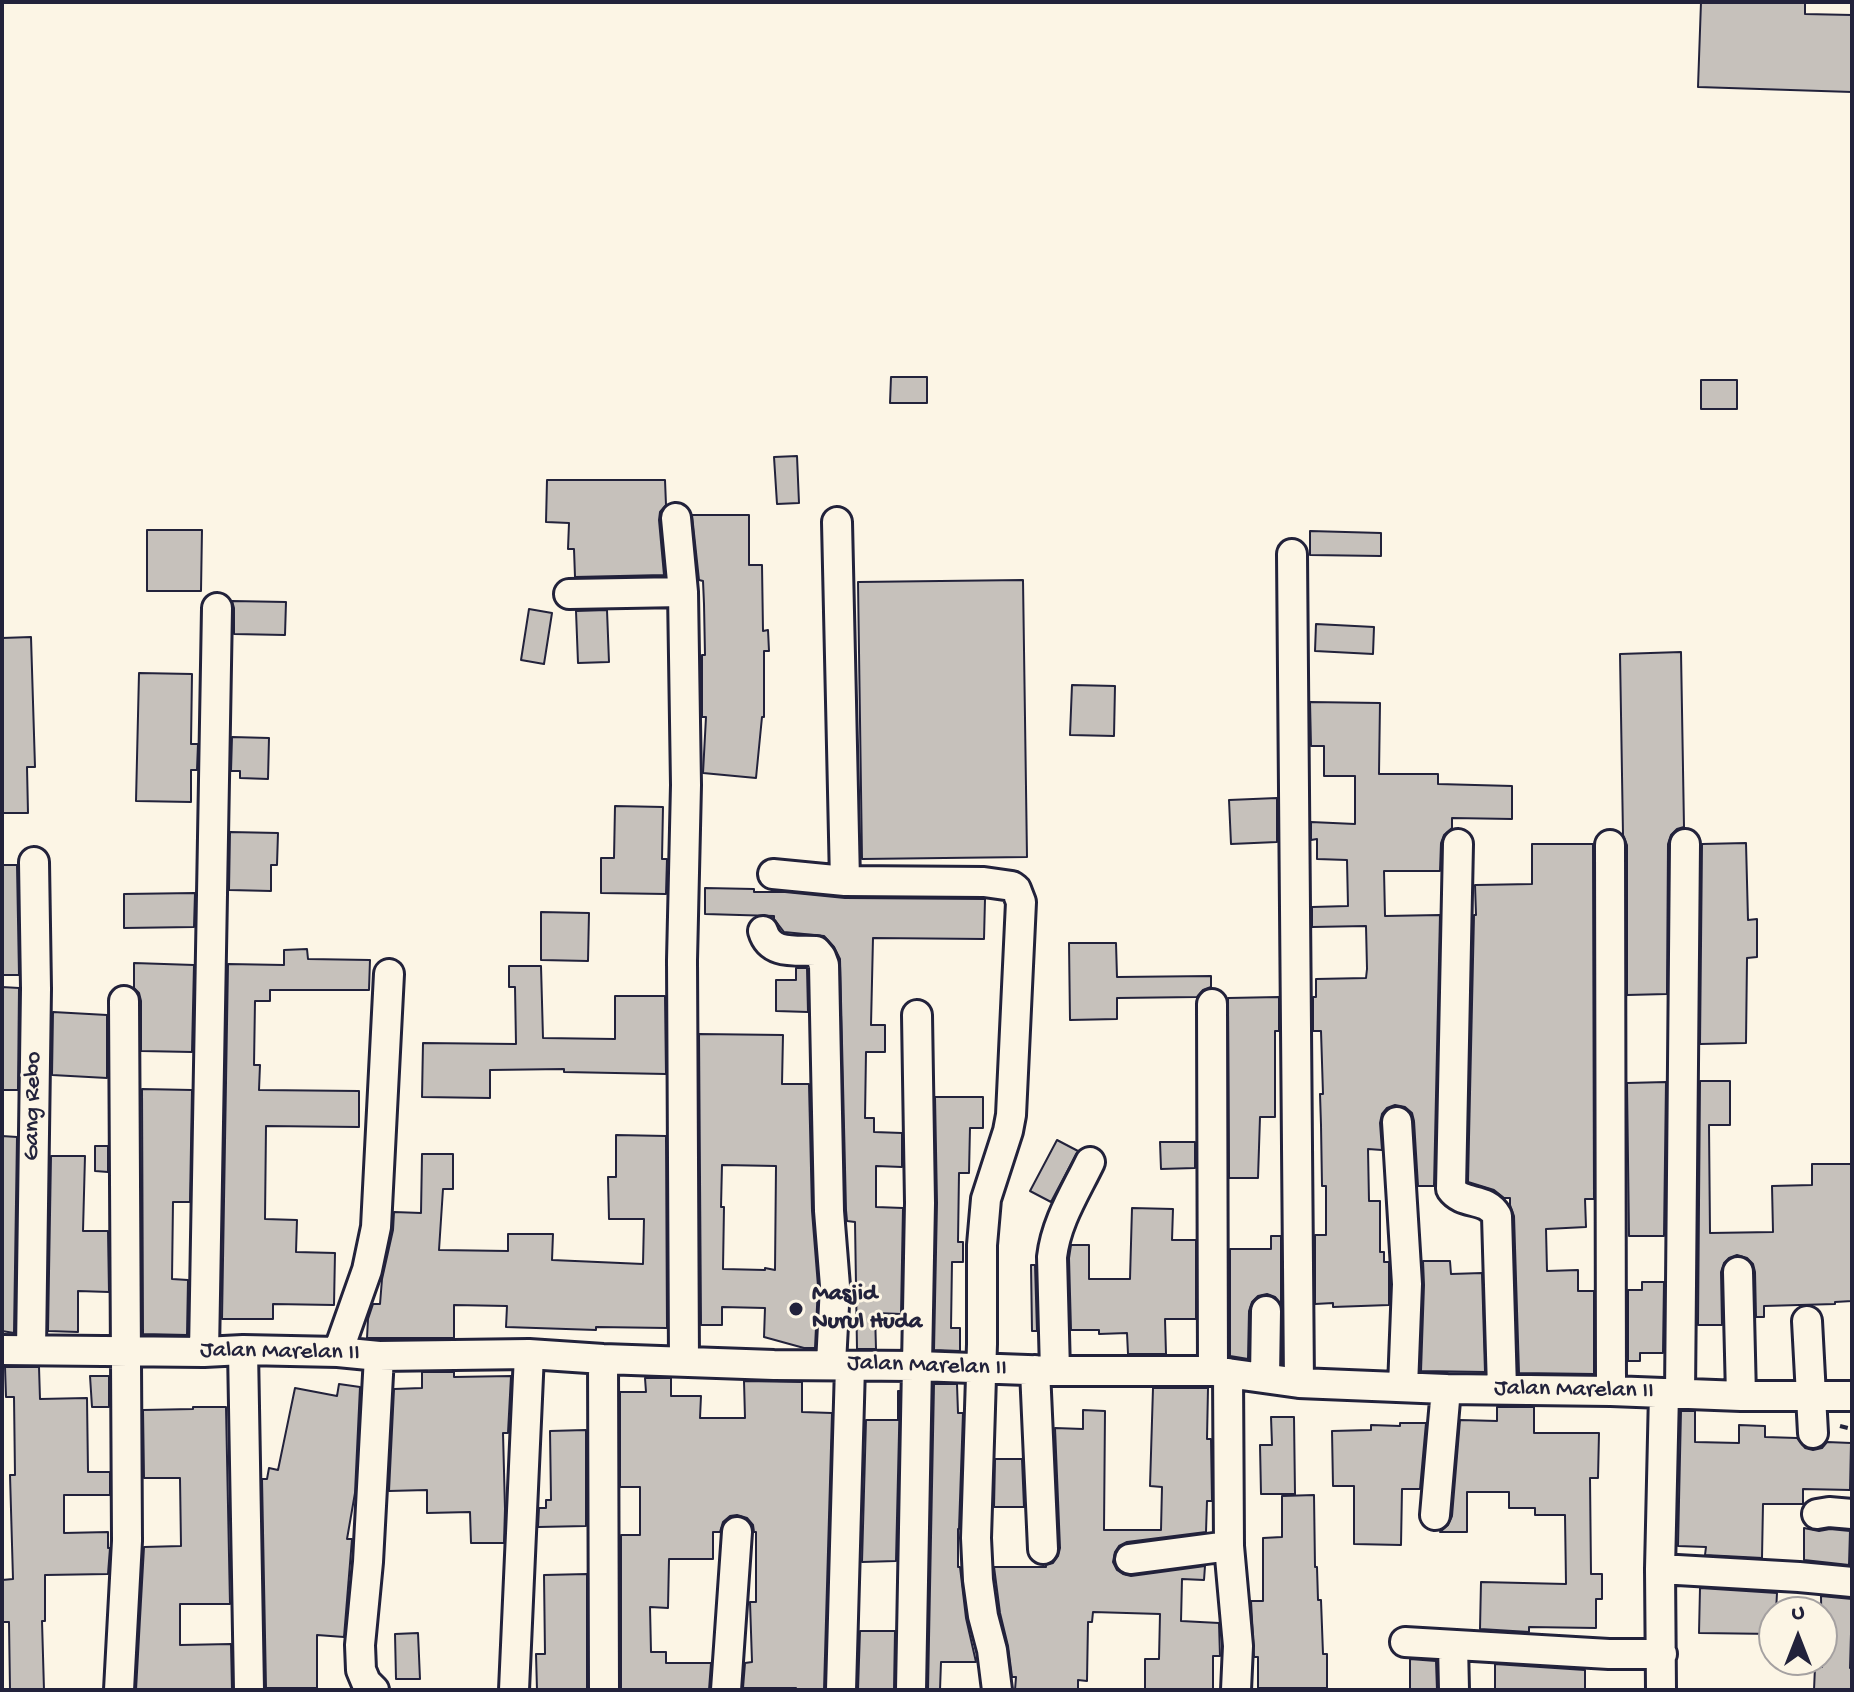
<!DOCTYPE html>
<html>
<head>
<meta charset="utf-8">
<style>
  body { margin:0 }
  #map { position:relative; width:1854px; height:1692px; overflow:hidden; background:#fcf5e5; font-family:"Gochi Hand",sans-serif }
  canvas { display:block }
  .frame { position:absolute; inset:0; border:4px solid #22223b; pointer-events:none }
  .north { position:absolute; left:1758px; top:1596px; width:80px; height:80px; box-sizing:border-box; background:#fcf5e5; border:2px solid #a5a1a1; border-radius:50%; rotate:0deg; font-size:22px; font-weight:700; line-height:32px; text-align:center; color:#22223b }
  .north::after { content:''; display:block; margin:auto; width:28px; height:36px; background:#22223b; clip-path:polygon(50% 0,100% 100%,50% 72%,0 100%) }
</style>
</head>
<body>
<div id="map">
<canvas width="1854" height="1692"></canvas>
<div class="frame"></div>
<div class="north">U</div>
</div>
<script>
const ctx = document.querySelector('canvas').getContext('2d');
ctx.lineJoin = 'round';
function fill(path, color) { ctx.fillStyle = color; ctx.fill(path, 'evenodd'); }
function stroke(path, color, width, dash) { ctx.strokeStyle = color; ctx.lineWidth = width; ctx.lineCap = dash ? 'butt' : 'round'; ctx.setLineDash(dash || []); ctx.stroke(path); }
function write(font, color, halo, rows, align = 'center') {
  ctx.font = font + ' "Gochi Hand",sans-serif'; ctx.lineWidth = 6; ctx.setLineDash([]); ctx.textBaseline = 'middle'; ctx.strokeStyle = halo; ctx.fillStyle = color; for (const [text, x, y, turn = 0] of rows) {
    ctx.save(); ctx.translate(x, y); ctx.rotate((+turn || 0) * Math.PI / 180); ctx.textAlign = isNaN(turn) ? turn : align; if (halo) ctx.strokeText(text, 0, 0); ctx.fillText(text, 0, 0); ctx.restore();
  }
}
const building = new Path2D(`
  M1701,2h104v12l47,1v77l-154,-5z
  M891,377h36v26h-37z
  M1701,380h36v29h-36z
  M797,456l2,47 -22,1 -3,-47z
  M547,480h118l1,25 -6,7 -1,8 5,55 -89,2 -1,-28h-6l1,-26 -23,-1z
  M692,515h57v50h13l1,66 5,-1 1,21h-5v66h-2l-6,61 -53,-5 3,-56h-4v-62h3l-1,-51 -1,-23 -4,-1z
  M147,530h55l-1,61h-54z
  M1310,531l71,2v23l-71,-1z
  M1023,580l4,277 -165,2 -4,-277z
  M232,601l54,1 -1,33 -51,-1v-26z
  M529,609l23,4 -8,51 -23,-4z
  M607,610l2,52 -31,1 -2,-52z
  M1316,624l58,3 -1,27 -58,-3z
  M31,637l4,130h-8l1,46h-26v-175z
  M1681,652l3,175 -7,2 -6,6 -3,9 -1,150 -40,1v-150l-4,-10 -3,-181z
  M139,673l53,1 -1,70h7l-1,26h-6v32l-55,-1z
  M1072,685l43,1 -1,50 -44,-1z
  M1310,702l70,1 -1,71h59v10l74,2v33l-60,-1v10l-8,7 -3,8 -1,28h-56l1,45 55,-1 -6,271h-16l-4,-65 -2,-8 -7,-6 -10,-2 -8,3 -5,6 -2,9 2,27 -14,-1 1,52h11v51h4v10h5v43l-56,2v-4l-18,1v-69h11v-49h-4l-1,-61 -1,-31h3l-2,-63h-8v-34h3v-18l50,-1 1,-9 -1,-43 -54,1v-20l36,-1 -1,-46 -30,-1v-20l-6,1v-18l44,2v-48h-31v-30h-13z
  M232,737l37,1 -1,41 -28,-1v-7h-9z
  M1277,798v44l-46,2 -2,-44z
  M615,806l48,1 -1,52h5l-1,35 -65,-1v-35h13z
  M230,832l48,1 -1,32h-6v26l-42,-1z
  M1746,843l2,77 9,-1v38l-10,1 -1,85 -46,1 2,-200z
  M1532,844h61l1,355h-9l1,28 -40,2 1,42 31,-1v21h16v83l-75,-1 -5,-157 -4,-11v-7h-6l-10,-8 -26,-8 6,-267h2l-1,-30 57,-1z
  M2,865h15l2,110h-17z
  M705,888l49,1v3h31l60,6 140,1 -1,40 -111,-1 -2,87h14v27h-19l-1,66h9v14l28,1v34l-26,-1v41l27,1 -2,106 -26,-1 1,36h-19l-2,-127 -8,-1 -1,-11 -6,-251 -6,-12 -10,-11 -40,-4 -10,-13v-3l-69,-2z
  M195,893l-1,34 -70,1v-34z
  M541,912l48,1 -1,48 -47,-1z
  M1069,943h47l1,34 94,-1v11l-8,3 -6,7 -80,1v21l-47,1z
  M307,949l1,10 62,1 -1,30h-99v11h-15l-1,64h6l-1,25 100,1v36l-93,-1 -1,93 32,1 -1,32 39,1 -1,52 -61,-1v15h-51l6,-355 56,1v-15z
  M134,963l60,2 -2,87 -51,-1v-50l-2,-8 -5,-5z
  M509,966h32l2,72 72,1v-43h50l1,78 -102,-2v-3l-74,1v28l-68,-1 1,-54 93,1 -1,-57h-6z
  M796,968h11l1,44 -32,-1v-31h20z
  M2,987l17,1 -1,102h-16z
  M1279,997v34h-4v86h-15l-2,61h-29l-1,-180z
  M53,1012l54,3v63l-55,-3z
  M699,1034l84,1 -1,49h27l3,127 6,75 -3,62h-11l-40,-11 1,-29 -43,-1v18h-21zM722,1165l54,1 -1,104 -10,-2v2l-42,-1 1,-62h-3z
  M1700,1081h30v44h-21l1,108 63,-1 -1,-46 40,-1v-21h40v137l-17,1v2l-71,2v11h-8l-1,-45 -2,-8 -6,-6 -10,-3 -8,3 -5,5 -3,9 1,53h-24z
  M1666,1082l-2,154h-35l-2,-153z
  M142,1089l50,1 -2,112h-17l-1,77 16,1 -1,55 -44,-1z
  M935,1097h48v31h-13l-1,45h-10l-1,69h5v20h-11l-1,66h9v23l-26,-1 3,-147z
  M616,1135l50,1 1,192 -71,-1v3l-90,-3 1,-21 -53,-1v33h-87l1,-19 5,-15h7l2,-25 11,-49 1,-18 27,1 1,-59h31v35h-10l-4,61 69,1v-17h45l-1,26 91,4 1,-45h-35l-1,-42h8z
  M2,1136l15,1 -3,196 -12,-2z
  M1057,1140l21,11 -27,51 -21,-11z
  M1160,1142h35v26l-34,1z
  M95,1146h13v26l-13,-1z
  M51,1156h34l-2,75h25l1,61 -31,-1v41l-30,-1z
  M1132,1208l41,1 -1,31h24v79h-31l1,35h-38l-1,-21 -28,1v-4h-28l-2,-72 2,-13h18v34h41z
  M1271,1236h10v68l-6,-7 -8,-3 -9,2 -6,6 -3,9 -1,48 -18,-3v-107h41z
  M1423,1261h27l1,13 31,-1 3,99 -64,-1 3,-86z
  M1031,1265h4l2,66h-5z
  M1642,1282h22l-1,71h-23v8h-12v-71h14z
  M5,1367h34l1,32 47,-1 1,74h22v23h-46v38l44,-1v16h2l-2,26 -63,1v46h-3l2,69h-34l-1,-68h-7v-42l11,-1 -3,-104h5l-1,-78h-8z
  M422,1372h32v5l57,-1 -3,57h-5l2,76 -1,34h-33l-1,-31 -43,1v-23l-38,1 5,-102 28,-1z
  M90,1376h19v31h-17z
  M645,1378h26v18h30l-1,22h45l-1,-37 58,1v30l30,1 -8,277h-28v-2h-53l2,-25 7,-1 -2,-60h6v-70h-2l-1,-7 -6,-7 -10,-3 -7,1 -7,6 -3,10h-7v27h-44l-1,49 -18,-1 1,45h15v11h45l-2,27h-88v-155h19v-48h-20v-95h26z
  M339,1384l21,3 -5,106 -8,46h5l-8,98 -27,-2v53h-51l-4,-209h5l2,-11 9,2 17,-82 42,8z
  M934,1384h23l1,29h5l-4,116h-1v38h2l6,51 10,44h-35l-1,28h-12z
  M1153,1388h55l-1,51h4l1,62h-5l-1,31 -79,10 -8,4 -4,6 -2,10 4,8 6,4 8,2 74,-10 -1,14 -22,-1 -1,42 38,2 1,33h-7v33h-68v-30h14l1,-45 -67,-2 -1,10h-4l-1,59 -9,-1v10h-63l1,-13h-4l-4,-31 -8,-33 -6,-46h52v-2l7,-2 5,-7 2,-8 -5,-120 28,1v-19l22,1 -1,119h57l1,-43 -12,-1z
  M898,1391h2l-4,170 -34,1 4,-142h32z
  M193,1407h33l4,197h-50v41l51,-1 1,46h-96l8,-143 37,-1 -1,-68h-36l-1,-68 50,-1z
  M1497,1407h37v26h65l-1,45h-8l1,96h11v25h-6v29l-67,-1v5l-49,-3 1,-47 85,2 -1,-69h-30v-7h-26v-16h-42v40h-27l8,-7 4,-9 8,-96 37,1z
  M1681,1411h14v31l44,1v-18l26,1v11l32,1 8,10 8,2 9,-2 5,-6 24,1 -1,47 -47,-1v15h-40l-1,54 -57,-3 1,-8 -28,-1z
  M1271,1417h23l1,77h-34l-1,-49h12z
  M1400,1423h26l-6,66h-18l-1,56 -47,-1v-58h-21l-1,-55 39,-1v-5l29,1z
  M586,1430v96l-48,1 1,-19h7v-8h5l-1,-69z
  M995,1459h27l2,48h-30z
  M1314,1495l1,72h2l1,33h3l2,54h4v34h-69v-31h-4l-3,-56h12v-63l19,-1v-41z
  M1804,1528l15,3 11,-2 20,2 -1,34 -45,-5z
  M587,1574v116h-50l-1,-36h9l-1,-79z
  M1700,1588l77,5 -1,19h-2v22l-75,-1z
  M1821,1596l31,3 -2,69h2v22h-38l1,-23h7z
  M860,1631h35l-1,59h-36z
  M418,1633l2,46h-24l-1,-45z
  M1410,1659l26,2 1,29h-27z
  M1495,1664l90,6v20h-90z`);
const path = new Path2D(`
  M1840,1426l12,3`);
const minor = new Path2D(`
  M676,518l7,74 3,193 -4,175 2,401
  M837,522l8,359
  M1292,554l7,829
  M569,594l114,-2
  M1458,844l-7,345c12,17 35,7 46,27l5,173
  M1610,845l1,546
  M773,874l72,7 139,1 28,4 4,3 5,13 -10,213 -3,16 -22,68 -4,46v99l-6,194 2,42 5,36 9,34 5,40
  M763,931c7,24 32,19 53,20l5,6 3,8 5,246 6,75 -4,78
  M1212,1004l1,367
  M1397,1122l10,162 -4,103
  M1738,1272l3,124
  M1807,1321l6,112
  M2,1350l202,2 39,-2 95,2 41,4 150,-2 74,5 171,6 143,1 138,5h158l86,12 147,6 165,2 130,5h111
  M31,1350l5,-361 -2,-127
  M243,1350l6,340
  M204,1352l13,-744
  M338,1352l29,-82 9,-43 13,-253
  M603,1359l1,331
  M1035,1370l8,179
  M1055,1371l-3,-114c4,-35 23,-64 38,-95
  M1228,1373l1,173 9,100 -2,44
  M1265,1378l1,-67
  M1680,1394l5,-550
  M1817,1514l12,-2 23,2
  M1435,1515l11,-126
  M1130,1559l99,-13
  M1660,1569l139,8 53,5
  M1405,1642l204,12h53
  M1453,1645l1,45
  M119,1690l8,-149 -3,-540
  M374,1690l-8,-8 -5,-12 -1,-25 8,-83 11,-206
  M514,1690l15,-336
  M726,1690l11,-158
  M841,1690l9,-324
  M911,1690l9,-487 -3,-188
  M1661,1690l-1,-121 4,-176`);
const markers = [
  [796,1309,8,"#22223b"]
];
const streetNames = [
  ["Gang Rebo",34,1106,-89],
  ["Jalan Marelan II",280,1353,1],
  ["Jalan Marelan II",927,1367,2],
  ["Jalan Marelan II",1574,1391,1]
];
const poiNames = [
  ["Masjid",812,1295],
  ["Nurul Huda",812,1323]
];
fill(building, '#c6c1bb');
stroke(building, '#22223b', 2);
stroke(minor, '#22223b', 34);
stroke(path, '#22223b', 4, [8, 6]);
stroke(minor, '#fcf5e5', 28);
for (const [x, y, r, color] of markers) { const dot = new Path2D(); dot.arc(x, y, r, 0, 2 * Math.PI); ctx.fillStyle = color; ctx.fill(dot); stroke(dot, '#fcf5e5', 3); }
write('24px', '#22223b', '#fcf5e5', streetNames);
write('bold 24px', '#22223b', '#fcf5e5', poiNames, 'left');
</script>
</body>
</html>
